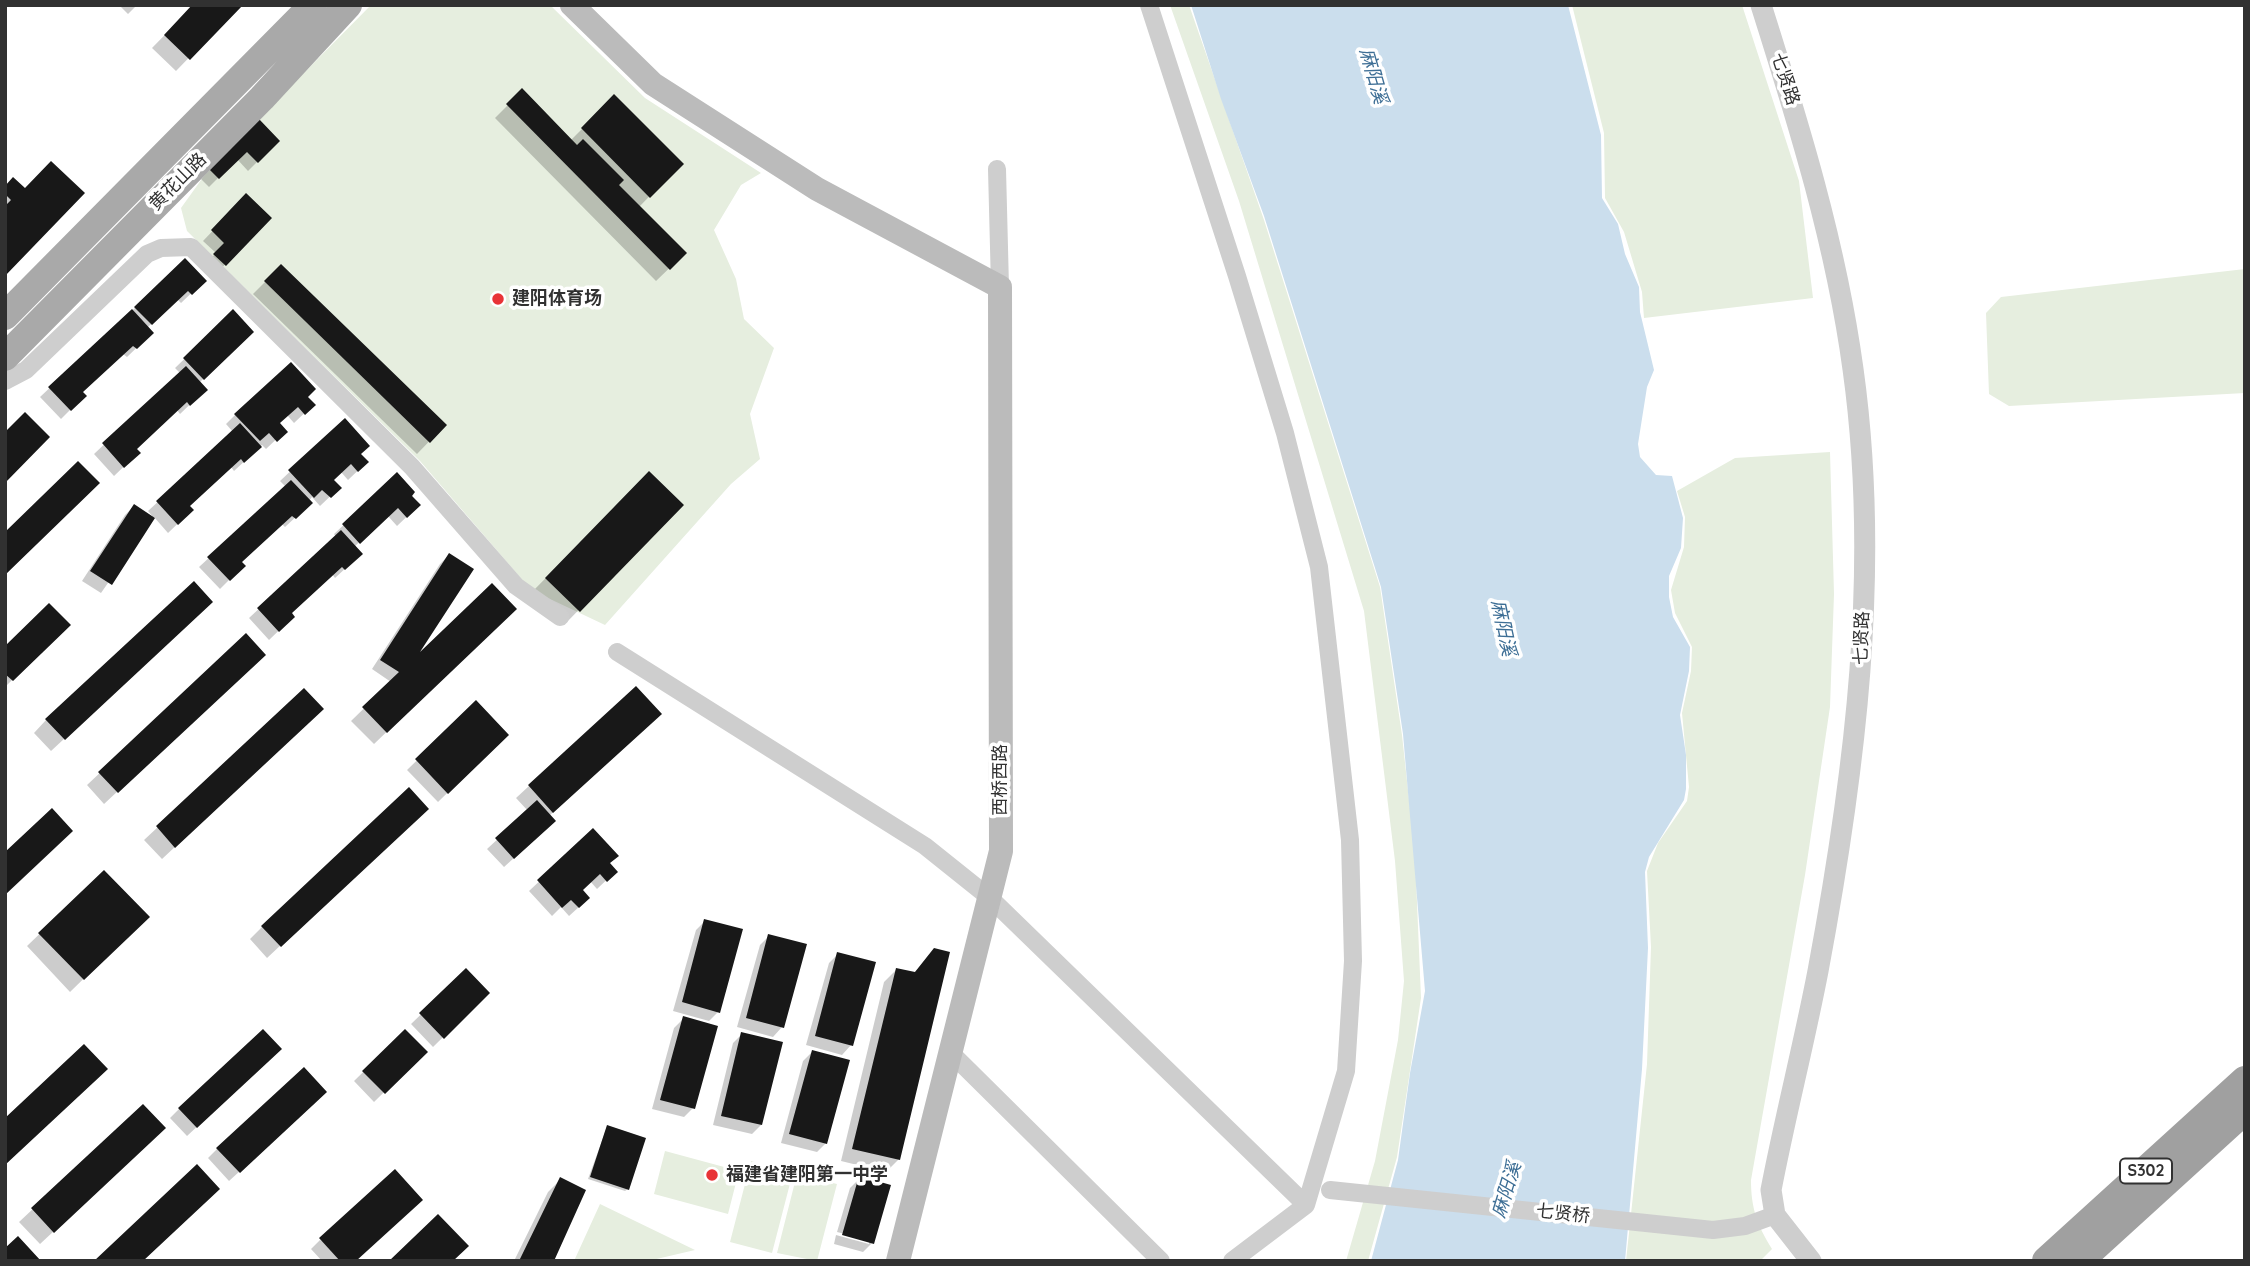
<!DOCTYPE html>
<html>
<head>
<meta charset="utf-8">
<style>
  body { margin:0 }
  #map { position:relative; width:2250px; height:1266px; overflow:hidden; background:#fff; font-family:Quicksand,sans-serif }
  canvas { display:block }
  .frame { position:absolute; inset:0; border:7px solid #313131; pointer-events:none }
</style>
</head>
<body>
<div id="map">
<canvas width="2250" height="1266"></canvas>
<div class="frame"></div>
</div>
<script>
const ctx = document.querySelector('canvas').getContext('2d');
ctx.lineJoin = 'round';
function fill(path, color) { ctx.fillStyle = color; ctx.fill(path, 'evenodd'); }
function stroke(path, color, width, dash) { ctx.strokeStyle = color; ctx.lineWidth = width; ctx.lineCap = dash ? 'butt' : 'round'; ctx.setLineDash(dash || []); ctx.stroke(path); }
function write(font, color, halo, rows, align = 'center') {
  ctx.font = font + ' Quicksand,"Noto Sans SC",sans-serif'; ctx.lineWidth = 7; ctx.setLineDash([]); ctx.textBaseline = 'middle'; ctx.strokeStyle = halo; ctx.fillStyle = color; for (const [text, x, y, turn = 0] of rows) {
    ctx.save(); ctx.translate(x, y); ctx.rotate((+turn || 0) * Math.PI / 180); ctx.textAlign = isNaN(turn) ? turn : align; if (halo) ctx.strokeText(text, 0, 0); ctx.fillText(text, 0, 0); ctx.restore();
  }
}
const green = new Path2D(`
  M371,5h179l95,93 116,75 -20,12 -27,45 22,49 8,40 30,29 -24,66 10,45 -29,25 -126,141 -74,-35 -111,-129 -233,-230 -6,-23 28,-39z
  M1170,5h19l75,215 116,367 22,148 13,120 6,143 -24,159 -29,104h-22l29,-100 23,-121 6,-59 -9,-120 -31,-250 -125,-410z
  M1572,5h170l57,176 14,117 -169,20 -2,-26 -18,-60 -19,-34 -1,-65z
  M2245,269v124l-236,13 -20,-12 -3,-81 15,-16z
  M1830,452l4,142 -4,113 -25,168 -54,305c0,28 6,45 21,69l-12,12h-134l21,-197 4,-117 -4,-76 11,-28 29,-42 2,-14 -7,-74 9,-42 1,-24 -17,-34 -4,-23 13,-43 1,-30 -8,-26 58,-33z
  M665,1151l74,20 -11,43 -74,-20z
  M751,1161l42,11 -21,81 -42,-11z
  M797,1174l40,10 -20,77 -40,-8z
  M600,1204l95,46 -47,11h-74z`);
const water = new Path2D(`
  M1191,5h377l33,130 1,63 16,26 7,30 14,33 1,25 14,58 -7,17 -9,57 2,13 16,18 16,1 11,42 -2,30 -12,28v21l4,20 17,30 -1,24 -9,44 6,40v34l-2,11 -35,57 -4,15 3,76 -6,121 -17,192h-254l27,-101 12,-87 15,-82 -22,-257 -22,-147 -117,-371 -43,-117z`);
const shadow = new Path2D(`
  M119,5h18l-9,9z
  M194,5h46l-64,66 -24,-23z
  M522,91l49,49 43,-43 67,67 -42,43 46,46 -29,28 -161,-163z
  M259,122l19,19 -30,30 -11,-12 -28,28 -8,-8z
  M13,179l-8,94v-85z
  M246,196l23,22 -53,56 -11,-10 11,-11 -13,-12z
  M185,261l19,20 -23,22 -4,-4 -30,29 5,5 -25,24 -4,-3 -42,38 3,4 -23,23 -21,-22z
  M281,266l164,159 -28,29 -164,-160z
  M233,312l19,20 -53,51 6,7 -25,24 -3,-4 -42,39 3,4 -24,23 -20,-22 86,-81 -5,-5z
  M306,397l7,8 -19,18 -7,-8 -9,9 7,7 -19,18 -4,-4 -28,26 -3,-4 -43,39 4,4 -24,23 -14,-16 -53,76 -19,-12 43,-66 9,-9 19,11 -5,-6 85,-79 -7,-8 9,-9z
  M345,420l14,34 8,8 -19,18 -7,-8 -9,8 7,8 -19,18 -8,-9 -3,4 2,2 -26,24 -3,-3 -42,39 3,3 -23,23 -21,-22 87,-80 -6,-6z
  M649,473l32,32 -115,118 -33,-32z
  M397,475l22,30 -22,21 -9,-10 -34,31 7,7 -26,24 -3,-4 -42,40 3,3 -24,23 -20,-22 87,-81 -2,-3z
  M449,555l-35,103 101,-49 -141,135 -23,-23 40,-39 -19,-13 68,-105z
  M199,614l-148,137 -17,-18 12,-13z
  M68,625l-63,62v-39z
  M246,636l5,31 -147,137 -17,-19z
  M304,691l5,31 -147,137 -18,-19z
  M476,703l31,32 -69,67 -31,-32z
  M647,727l-98,89 -4,14 -41,37 -17,-18 41,-38 -12,-13 13,-12z
  M414,821l-147,137 -17,-19 12,-12z
  M593,831l15,33 7,8 -18,17 -7,-8 -9,9 -2,17 -10,9 -8,-9 -9,9 -23,-25z
  M104,872l43,45 -77,75 -43,-46z
  M705,921l13,91 -9,9 -36,-10 23,-81z
  M769,936l13,91 -9,10 -36,-10 23,-82z
  M935,950l-36,209 -13,13 -45,-11 43,-179 12,-12 17,4z
  M838,954l13,91 -9,10 -36,-10 23,-82z
  M466,971l22,22 -55,54 -22,-23z
  M684,1018l9,90 -9,9 -32,-8 22,-81z
  M405,1031l20,21 -51,50 -20,-21z
  M742,1034l19,91 -9,9 -39,-9 20,-82z
  M812,1052l14,91 -9,9 -36,-9 22,-82z
  M270,1059l-83,77 -17,-18 9,-9z
  M316,1102l-87,79 -21,-23 9,-9z
  M143,1106l8,35 -111,103 -21,-22z
  M607,1127l21,62 -3,2 -37,-12z
  M860,1178l12,65 -9,9 -29,-8 2,-9 33,9v-4l-32,-8 13,-44z
  M561,1179l-9,82h-38l34,-69z
  M320,1240l34,21h-32l-11,-12z`);
const building = new Path2D(`
  M192,5h51l-53,55 -26,-25z
  M522,88l55,57 6,-6 41,41 -5,5 68,68 -17,17 -164,-166z
  M614,94l70,70 -34,34 -69,-70z
  M259,119l21,22 -22,22 -11,-11 -28,27 -10,-10z
  M51,161l34,32 -80,83v-70l6,-6 -6,-6v-8l8,-9 12,11z
  M246,193l26,25 -46,48 -13,-12 11,-11 -13,-13z
  M185,258l22,23 -15,14 -4,-4 -36,34 -18,-18z
  M281,264l166,161 -17,18 -166,-162z
  M132,309l22,24 -17,16 -4,-3 -50,46 4,4 -16,15 -23,-24z
  M233,309l21,23 -50,48 -21,-22z
  M291,362l25,27 -8,8 8,8 -11,10 -7,-8 -18,16 8,9 -11,10 -8,-9 -9,8 -26,-27z
  M186,366l22,24 -18,16 -3,-4 -50,47 4,4 -17,15 -22,-25z
  M25,412l25,25 -45,46v-51z
  M345,418l25,28 -9,8 8,8 -11,10 -7,-8 -17,16 8,8 -11,10 -9,-8 -8,8 -26,-28z
  M240,423l22,24 -18,16 -3,-4 -51,47 4,4 -16,15 -22,-24z
  M78,461l22,22 -95,92v-43z
  M649,471l35,34 -104,107 -35,-34z
  M397,472l18,20 -3,4 9,9 -14,13 -9,-10 -38,36 -18,-20z
  M291,480l22,23 -17,16 -4,-3 -50,46 4,4 -16,15 -23,-24z
  M134,504l21,14 -43,67 -22,-14z
  M341,530l22,24 -18,16 -3,-3 -50,46 3,4 -16,15 -22,-24z
  M449,553l25,16 -54,83 72,-69 25,26 -130,124 -25,-26 37,-35 -19,-12z
  M194,581l19,21 -148,138 -20,-21z
  M49,603l22,22 -58,56 -8,-7v-28z
  M246,633l20,22 -148,138 -20,-21z
  M636,686l26,28 -109,99 -25,-28z
  M304,688l20,21 -149,139 -19,-22z
  M476,700l33,35 -61,59 -33,-35z
  M409,787l20,22 -148,138 -20,-21z
  M537,800l19,21 -42,38 -19,-21z
  M52,808l21,23 -68,64v-43z
  M593,828l26,28 -9,7 8,9 -11,10 -7,-8 -17,16 7,8 -11,10 -8,-8 -9,8 -25,-28z
  M104,870l46,47 -66,63 -46,-47z
  M704,919l39,10 -23,84 -38,-11z
  M768,934l39,10 -23,84 -38,-10z
  M934,948l16,4 -50,208 -48,-11 44,-181 19,4z
  M837,952l39,10 -23,84 -38,-10z
  M466,968l24,25 -46,46 -25,-26z
  M683,1016l35,10 -23,83 -35,-9z
  M263,1029l19,20 -85,79 -19,-20z
  M405,1029l23,23 -43,42 -23,-23z
  M741,1032l42,10 -21,83 -41,-9z
  M84,1044l24,25 -103,96v-47z
  M812,1050l38,10 -23,84 -38,-10z
  M304,1067l23,25 -87,81 -24,-25z
  M143,1104l23,24 -112,105 -23,-25z
  M607,1125l39,13 -17,52 -39,-13z
  M197,1164l23,25 -77,72h-49z
  M395,1169l28,31 -67,61h-16l-21,-23z
  M859,1176l32,9 -17,59 -32,-9z
  M560,1177l26,13 -32,71h-35z
  M438,1214l31,32 -16,15h-64z
  M18,1236l23,25h-36v-13z`);
const minor = new Path2D(`
  M1149,5l88,271 48,157 34,134 31,273 3,121 -7,110 -40,134 -74,56
  M997,169l3,118
  M5,381l21,-11 121,-116 14,-6 30,-1 221,220 104,119 44,31
  M617,652l308,194 65,52 316,307
  M951,1053l210,208
  M1330,1190l383,40 32,-4 30,-11`);
const tertiary = new Path2D(`
  M1761,5c38,120 75,239 92,364 28,201 2,404 -35,602 -14,73 -33,146 -47,219l4,25 36,46`);
const secondary = new Path2D(`
  M572,5l81,79 164,105 183,98 1,564 -103,410`);
const primary = new Path2D(`
  M5,316l308,-311
  M5,357l257,-259 86,-93`);
const trunk = new Path2D(`
  M2047,1261l198,-180
  M2078,1261l167,-152`);
const markers = [
  [498,299,7,"#e83337"],
  [712,1175,7,"#e83337"]
];
const shields = [
  [2146,1171,52]
];
const shieldNames = [
  ["S302",2146,1171]
];
const streetNames = [
  ["七贤路",1785,79,72],
  ["黄花山路",178,182,-45],
  ["七贤路",1862,638,-88],
  ["西桥西路",1001,780,-90],
  ["七贤桥",1563,1214,6]
];
const poiNames = [
  ["建阳体育场",512,299],
  ["福建省建阳第一中学",726,1175]
];
const waterNames = [
  ["麻阳溪",1373,76,74],
  ["麻阳溪",1503,628,78],
  ["麻阳溪",1507,1190,-73]
];
fill(green, '#e6eedf');
fill(water, '#cbdeed');
fill(shadow, '#0003');
fill(building, '#181818');
stroke(minor, '#cecece', 18);
stroke(tertiary, '#cecece', 21);
stroke(secondary, '#bbb', 24);
stroke(primary, '#a9a9a9', 28);
stroke(trunk, '#a0a0a0', 30);
for (const [x, y, r, color] of markers) { const dot = new Path2D(); dot.arc(x, y, r, 0, 2 * Math.PI); ctx.fillStyle = color; ctx.fill(dot); stroke(dot, '#fff', 2.5); }
for (const [x, y, w] of shields) { const box = new Path2D(); box.roundRect(x - w / 2, y - 12.5, w, 25, 5); ctx.fillStyle = '#fff'; ctx.fill(box); stroke(box, '#313131', 2); }
write('bold 16px', '#313131', null, shieldNames);
write('18px', '#313131', '#fff', streetNames);
write('bold 18px', '#313131', '#fff', poiNames, 'left');
write('italic 19px', '#3d6e95', '#fff', waterNames);
</script>
</body>
</html>
